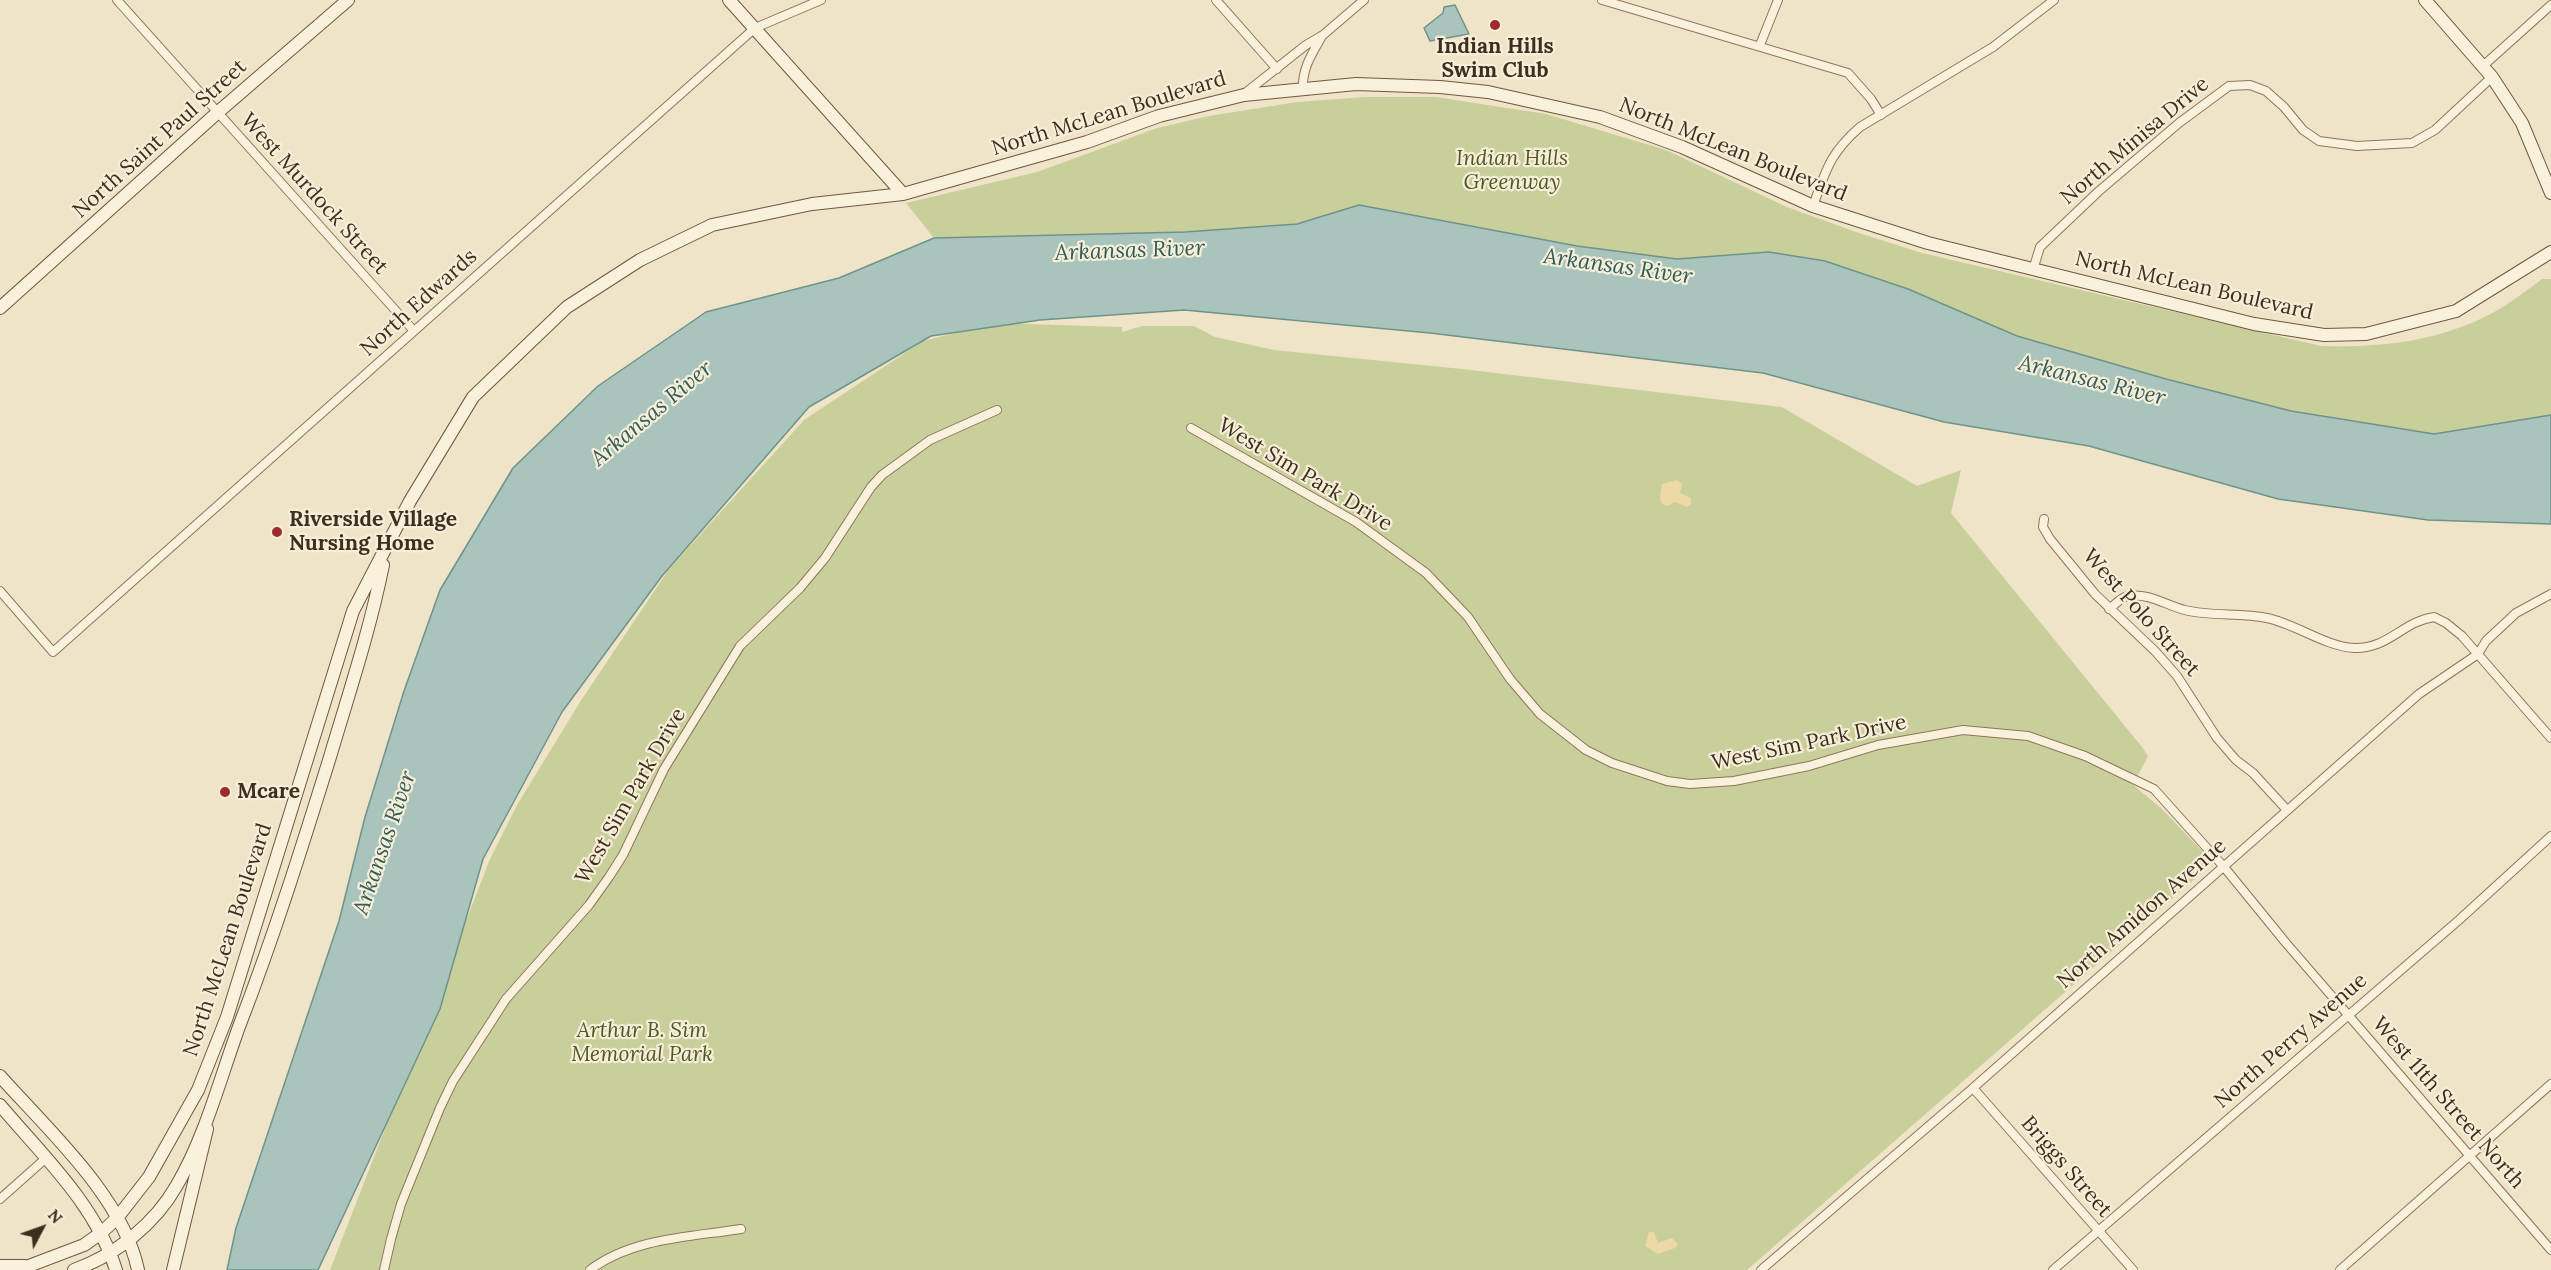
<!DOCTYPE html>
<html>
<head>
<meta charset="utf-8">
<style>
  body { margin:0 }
  #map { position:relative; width:2551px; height:1270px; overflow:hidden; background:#f0e4c8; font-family:Lora,serif }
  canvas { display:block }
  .north { position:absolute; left:12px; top:1198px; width:60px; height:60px; -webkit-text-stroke:4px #f7eed8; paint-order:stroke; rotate:49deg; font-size:16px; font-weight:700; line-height:24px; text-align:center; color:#3d2e20 }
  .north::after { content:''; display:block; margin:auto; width:21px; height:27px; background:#3d2e20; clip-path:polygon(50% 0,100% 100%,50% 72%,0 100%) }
</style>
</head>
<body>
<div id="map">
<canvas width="2551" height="1270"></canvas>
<div class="north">N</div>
</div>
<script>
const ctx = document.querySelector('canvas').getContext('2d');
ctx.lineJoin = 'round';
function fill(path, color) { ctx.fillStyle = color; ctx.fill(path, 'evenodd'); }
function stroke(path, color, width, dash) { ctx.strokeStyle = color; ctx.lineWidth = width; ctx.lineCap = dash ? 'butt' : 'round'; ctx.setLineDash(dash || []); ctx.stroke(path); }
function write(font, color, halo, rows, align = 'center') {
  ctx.font = font + ' Lora,serif'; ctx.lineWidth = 4.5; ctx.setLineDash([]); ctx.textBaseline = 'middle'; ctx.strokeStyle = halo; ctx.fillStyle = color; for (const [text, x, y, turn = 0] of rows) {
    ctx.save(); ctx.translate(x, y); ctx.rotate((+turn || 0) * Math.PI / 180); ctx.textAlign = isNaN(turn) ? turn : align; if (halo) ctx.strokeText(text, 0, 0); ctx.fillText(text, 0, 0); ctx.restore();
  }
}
const green = new Path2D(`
  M1365,97h71l110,17 120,36 121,57 69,25 66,21 399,93c60,2 122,-5 175,-35 16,-9 31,-21 46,-32h9v136l-117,19 -143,-23 -125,-32 -149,-43 -109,-47 -83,-28 -56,-9 -92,7 -100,-13 -218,-41 -62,19 -112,8 -251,6 -28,-35 131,-31 120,-44 52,-12 88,-14z
  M996,323l126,4v5l20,-6h52l21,11 59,13 188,19 320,38 135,79 44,-16 -10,43 191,234 6,9 -15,29 29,24 42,44 3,9 -1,7 -459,401h-1417l160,-411 27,-54 63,-103 89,-133 135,-149 119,-79z`);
const sand = new Path2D(`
  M1677,480l5,4 -2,9 11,5v6l-4,3 -12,-5 -7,4 -6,-2 -2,-5 2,-15z
  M1649,1232h5l4,11 14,-5 6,6 -3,4 -17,6 -13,-8z`);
const water = new Path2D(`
  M1455,5l14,29 -39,7 -6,-13 19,-15 1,-6z
  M1359,205l218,41 100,13 92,-7 56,9 83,28 109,47 149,43 125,32 143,23 117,-19v109l-123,-4 -150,-21 -189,-53 -145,-24 -181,-49 -333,-40 -246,-23 -144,10 -109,16 -122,71 -147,169 -100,136 -79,147 -43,150 -122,261h-91l9,-42 103,-307 26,-104 39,-126 36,-101 73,-122 85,-82 108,-74 133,-34 95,-40 251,-6 112,-8z`);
const street = new Path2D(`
  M117,0l297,331
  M1216,0l61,69
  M1602,0l246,73 23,26 10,16
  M1760,45l18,-45
  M2483,66l68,-61
  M1303,88c-1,-20 10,-36 19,-52
  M1244,94l62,-49 17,-10 41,-35
  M1813,206c13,-36 17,-53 47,-79l133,-80 61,-47
  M2033,270l7,-23 59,-56 80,-68 50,-37 21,-1 16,6 18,16 19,23 16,11 38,5 55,-3 23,-13 57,-53
  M1191,428l165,94 70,51 42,44 42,62 30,35 46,36 26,13 55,18 23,3 44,-3 75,-15 69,-21 85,-15 65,6 57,20 69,33 70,78 62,76 265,307
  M2044,519l-1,8 7,12 45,55 60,57 22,25 40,62 19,22 17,13 34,37
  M0,591l53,61 702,-624 66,-28
  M2109,609c6,-4 12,-12 19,-13 22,-3 37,9 57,14 27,7 55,2 82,8 29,6 57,28 87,30 35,1 49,-27 80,-31l12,6 16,13 89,102
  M1973,1088l160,182
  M0,1199l45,-40
  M384,1270l7,-31 10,-35 39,-96 13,-27 53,-82 83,-94 20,-28 14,-22 41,-86 76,-123 60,-58 25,-30 46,-71 11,-12 48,-35 67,-30
  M590,1270c42,-32 100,-33 151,-41
  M1761,1270l212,-182 446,-394 59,-40 8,-13 30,-28 35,-19
  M2053,1270l406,-350 92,-84
  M2340,1270l211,-186`);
const secondary = new Path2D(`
  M729,0l174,194
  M2425,0l67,77 30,46 29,70
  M0,308l217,-195 131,-113
  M0,1076c48,54 123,121 138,194
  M0,1105c43,51 96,100 116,165
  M0,1266h25
  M18,1270l66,-25 17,-12 16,-15 32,-41 49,-87 29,-73 126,-406 57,-110 63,-104 94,-90 73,-47 72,-35 100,-21 91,-10 184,-52 72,-26 85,-21 112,-11 84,3 48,5 112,25 82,30 131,59 115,37 326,81 70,11 42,-1 90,-23 95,-59
  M74,1270c42,-15 81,-46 103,-85 29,-50 43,-107 63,-161 34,-88 62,-177 90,-267 19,-64 40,-127 53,-192
  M173,1270l34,-141`);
const markers = [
  [1495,25,6,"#9e2a2b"],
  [277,532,6,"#9e2a2b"],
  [225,792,6,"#9e2a2b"]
];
const poiNames = [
  ["Indian Hills",1495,47,"center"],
  ["Swim Club",1495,71,"center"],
  ["Riverside Village",289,520],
  ["Nursing Home",289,544],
  ["Mcare",237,792]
];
const streetNames = [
  ["North McLean Boulevard",1109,114,-17],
  ["North Saint Paul Street",160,139,-42],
  ["North Minisa Drive",2135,141,-40],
  ["North McLean Boulevard",1733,150,22],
  ["West Murdock Street",314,194,48],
  ["North McLean Boulevard",2194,286,13],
  ["North Edwards",419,303,-42],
  ["West Sim Park Drive",1305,475,31],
  ["West Polo Street",2141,613,48],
  ["West Sim Park Drive",1809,743,-12],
  ["West Sim Park Drive",631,796,-60],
  ["North Amidon Avenue",2142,914,-41],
  ["North McLean Boulevard",228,940,-72],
  ["North Perry Avenue",2291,1041,-41],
  ["West 11th Street North",2448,1103,49],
  ["Briggs Street",2066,1167,49]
];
const parkNames = [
  ["Indian Hills",1512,159],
  ["Greenway",1512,183],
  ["Arthur B. Sim",642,1031],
  ["Memorial Park",642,1055]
];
const waterNames = [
  ["Arkansas River",1130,251,-2],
  ["Arkansas River",1618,267,8],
  ["Arkansas River",2092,381,14],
  ["Arkansas River",652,414,-40],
  ["Arkansas River",385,843,-71]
];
fill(green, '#c9cf9b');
fill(sand, '#ecd9a5');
fill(water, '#a9c4bc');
stroke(water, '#6f938a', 1.5);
stroke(street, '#8d765c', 10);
stroke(secondary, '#6f573f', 14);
stroke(street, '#faf1dc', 8);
stroke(secondary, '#faf1dc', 12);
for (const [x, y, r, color] of markers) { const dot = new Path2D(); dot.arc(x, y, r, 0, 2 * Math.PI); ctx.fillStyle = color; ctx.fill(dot); stroke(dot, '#f7eed8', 2); }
write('bold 21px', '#3d2e20', '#f7eed8', poiNames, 'left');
write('21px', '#3d2e20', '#f7eed8', streetNames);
write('italic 21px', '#4d5a26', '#f7eed8', parkNames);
write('italic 22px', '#2f5d5a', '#f7eed8', waterNames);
</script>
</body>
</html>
